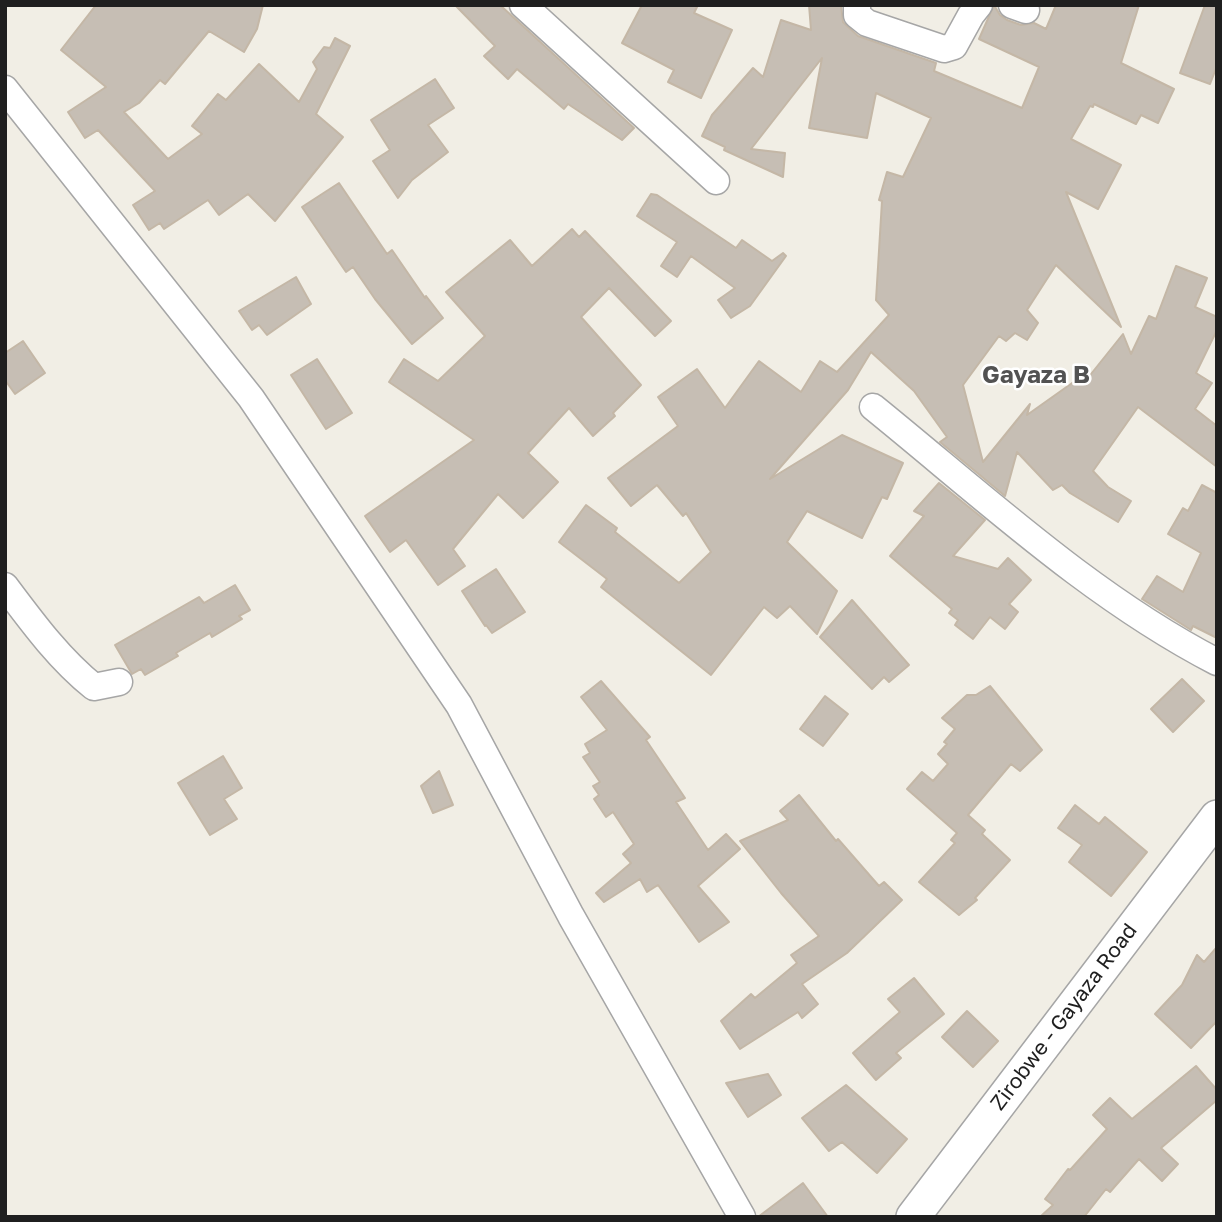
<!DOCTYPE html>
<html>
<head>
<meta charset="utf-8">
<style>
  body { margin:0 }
  #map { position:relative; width:1222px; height:1222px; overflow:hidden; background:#f1eee5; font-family:"Golos Text",sans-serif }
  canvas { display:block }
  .frame { position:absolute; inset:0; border:7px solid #1f1f1f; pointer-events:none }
</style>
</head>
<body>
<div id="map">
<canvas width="1222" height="1222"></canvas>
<div class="frame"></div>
</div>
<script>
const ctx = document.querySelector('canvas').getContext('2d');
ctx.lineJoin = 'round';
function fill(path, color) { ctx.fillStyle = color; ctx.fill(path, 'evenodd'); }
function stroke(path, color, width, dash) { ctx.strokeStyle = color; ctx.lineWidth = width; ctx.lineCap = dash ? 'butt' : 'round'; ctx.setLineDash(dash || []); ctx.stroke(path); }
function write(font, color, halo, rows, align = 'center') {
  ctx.font = font + ' "Golos Text",sans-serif'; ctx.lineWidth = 5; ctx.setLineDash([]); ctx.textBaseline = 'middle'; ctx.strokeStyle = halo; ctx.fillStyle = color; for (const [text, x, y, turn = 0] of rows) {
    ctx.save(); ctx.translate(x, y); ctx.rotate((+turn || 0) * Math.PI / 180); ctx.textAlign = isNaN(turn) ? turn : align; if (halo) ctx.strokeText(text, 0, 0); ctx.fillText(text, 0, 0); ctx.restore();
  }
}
const building = new Path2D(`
  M96,5h167l-6,24 -13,23 -35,-21 -44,53 -5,-4 -21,23 -15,9 44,47 34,-25 -10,-8 26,-32 8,6 33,-36 40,38 18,-33 -4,-7 11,-15 6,1 5,-10 15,8 -34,68 27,23 -68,84 -27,-27 -29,21 -11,-15 -44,29 -4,-6 -11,7 -16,-25 22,-14 -57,-61 -13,8 -17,-26 38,-25 -45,-37z
  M455,5h45l134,123 -12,12 -54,-36 -4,5 -47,-40 -9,10 -24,-23 11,-10z
  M642,5h56l-4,8 38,17 -31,68 -33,-16 6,-12 -52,-27z
  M809,5h32l2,17 15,14 78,27 -2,8 88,37 17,-41 -60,-28 15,-34 6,10 7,5 14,5 13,-2 12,6 10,-24h83l-18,58 53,26 -16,34 -17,-8 -5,9 -42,-20 -1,3 -3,-1 -19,33 50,26 -23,44 -32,-17 55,135 -65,-62 -29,45 11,13 -11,17 -12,-7 -9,8 -7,-5 -36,49 20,77 47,-58 -3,11 55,-39 5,3 36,-45 8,20 18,-38 7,3 20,-53 31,12 -12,29 22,10v13l-21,43 16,10 -17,26 22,17v41l-79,-60 -45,64 15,16 23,14 -13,21 -48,-29 -8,-8 -9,5 -36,-38 -12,44 -65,-54 7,-5 -33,-46 -43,-39 -23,38 -78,89 72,-44 61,28 -16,36 -5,-2 -20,41 -55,-27 -20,31 50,49 -20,43 -27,-28 -13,12 -13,-11 -53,68 -110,-88 6,-8 -48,-37 27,-37 31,23 -2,4 64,51 32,-31 -25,-39 -3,3 -26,-31 -26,21 -23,-28 70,-52 -20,-29 39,-28 28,39 34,-47 42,31 19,-31 17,11 52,-57 -13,-15 6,-99 -3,-1 8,-28 16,5 28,-59 -55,-25 -9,45 -58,-10 13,-70 -71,91 34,4 -2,24 -59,-27 1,-3 -23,-11 10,-21 41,-47 10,9 18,-57 30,10z
  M1205,5h12v61l-7,18 -30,-11z
  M435,79l19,29 -26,17 20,27 -36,28 -14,18 -25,-37 17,-11 -19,-30z
  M339,183l48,71 5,-4 33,48 1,-2 17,22 -31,26 -37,-45 -22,-32 -7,5 -44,-65z
  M651,194l6,1 79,53 6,-8 30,21 11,-8 3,3 -36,50 -19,12 -13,-18 17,-12 -44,-32 -14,21 -16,-11 16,-24 -40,-26z
  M572,229l7,8 6,-6 86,90 -16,15 -46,-48 -28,29 60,68 -28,28 2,3 -22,20 -24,-28 -41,45 30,29 -35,36 -25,-24 -45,55 12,17 -27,19 -32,-45 -16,12 -25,-36 109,-76 -85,-58 15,-23 34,22 47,-45 -39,-44 64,-52 22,26z
  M296,277l15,27 -44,31 -8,-10 -7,5 -13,-19z
  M23,341l22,32 -30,21 -10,-14v-27z
  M317,359l35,54 -26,16 -35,-54z
  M939,483l46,37 -32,36 45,13 10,-11 23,22 -22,24 9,8 -13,17 -15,-12 -17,22 -18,-14 3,-5 -9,-7 3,-4 -62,-53 34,-40 -10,-5z
  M1202,485l15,8v145l-24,-12 -2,4 -49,-31 15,-23 26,16 18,-39 -33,-19 15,-26 5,3z
  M496,569l29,43 -33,21 -6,-8 -1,1 -23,-35z
  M235,585l15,25 -11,6 3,3 -30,18 -2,-4 -34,20 2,3 -33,19 -4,-6 -9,5 -17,-29 84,-48 5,6z
  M852,600l57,65 -20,17 -5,-5 -12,12 -52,-52z
  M1182,679l22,22 -31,31 -22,-23z
  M601,681l49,56 -4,3 39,58 -9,4 32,48 18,-16 14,15 -42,37 31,36 -30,20 -41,-57 -11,7 -7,-13 -36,23 -8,-9 35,-30 -8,-9 11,-10 -21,-32 -7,5 -12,-18 5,-4 -6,-9 7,-4 -17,-25 7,-4 -5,-9 22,-14 -26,-33z
  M990,686l52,64 -22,21 -9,-7 -43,51 17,15 -3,4 28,26 -35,38 2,2 -18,15 -40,-33 36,-39 -4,-3 6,-7 -50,-44 15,-17 11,9 15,-17 -10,-10 9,-10 -3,-2 11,-13 -13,-11 25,-23h9z
  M825,696l23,18 -25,32 -23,-17z
  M223,756l19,32 -18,11 13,20 -27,16 -32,-52z
  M439,771l14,34 -20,8 -12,-27z
  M799,795l37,46 2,-2 41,47 5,-4 18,18 -55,53 -45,31 16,20 -16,14 -4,-6 -58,37 -19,-28 30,-27 4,4 42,-35 -6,-8 28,-19 -38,-43 -41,-52 48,-21 -8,-9z
  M1075,805l24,19 6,-7 42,35 -36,44 -42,-34 13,-17 -24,-17z
  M1217,947v74l-26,27 -36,-34 27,-29 15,-30 7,7z
  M914,978l30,36 -48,39 5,5 -25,22 -23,-27 47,-41 -12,-13z
  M967,1011l31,30 -25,26 -31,-30z
  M1196,1066l21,24v10l-56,48 17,16 -16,17 -23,-22 -29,33 -4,-3 -22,28h-44l13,-12 -8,-6 23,-30 2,1 37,-41 -14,-14 17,-17 22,21z
  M768,1074l13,21 -33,22 -22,-34z
  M846,1085l61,54 -30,34 -35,-31 -13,9 -27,-33z
  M803,1183l25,34h-70z`);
const minor = new Path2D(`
  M523,5l193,176
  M857,5v10l10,8 77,26 10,-3 17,-31 8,-10
  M1012,5l14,5
  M5,89l246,309 208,307 112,211 171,301
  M873,407c110,89 218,190 344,255
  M5,586c27,36 54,73 89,101l25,-5`);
const tertiary = new Path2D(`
  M913,1217l304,-400`);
const streetNames = [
  ["Zirobwe - Gayaza Road",1064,1017,-53]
];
const quarterNames = [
  ["Gayaza B",1036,375]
];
fill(building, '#c6beb4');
stroke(building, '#c4b7a6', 2);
stroke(minor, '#a6a6a6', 29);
stroke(tertiary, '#a6a6a6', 36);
stroke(minor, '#fff', 26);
stroke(tertiary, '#fff', 33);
write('21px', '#1f1f1f', '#fff', streetNames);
write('bold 24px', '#525252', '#fff', quarterNames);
</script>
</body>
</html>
